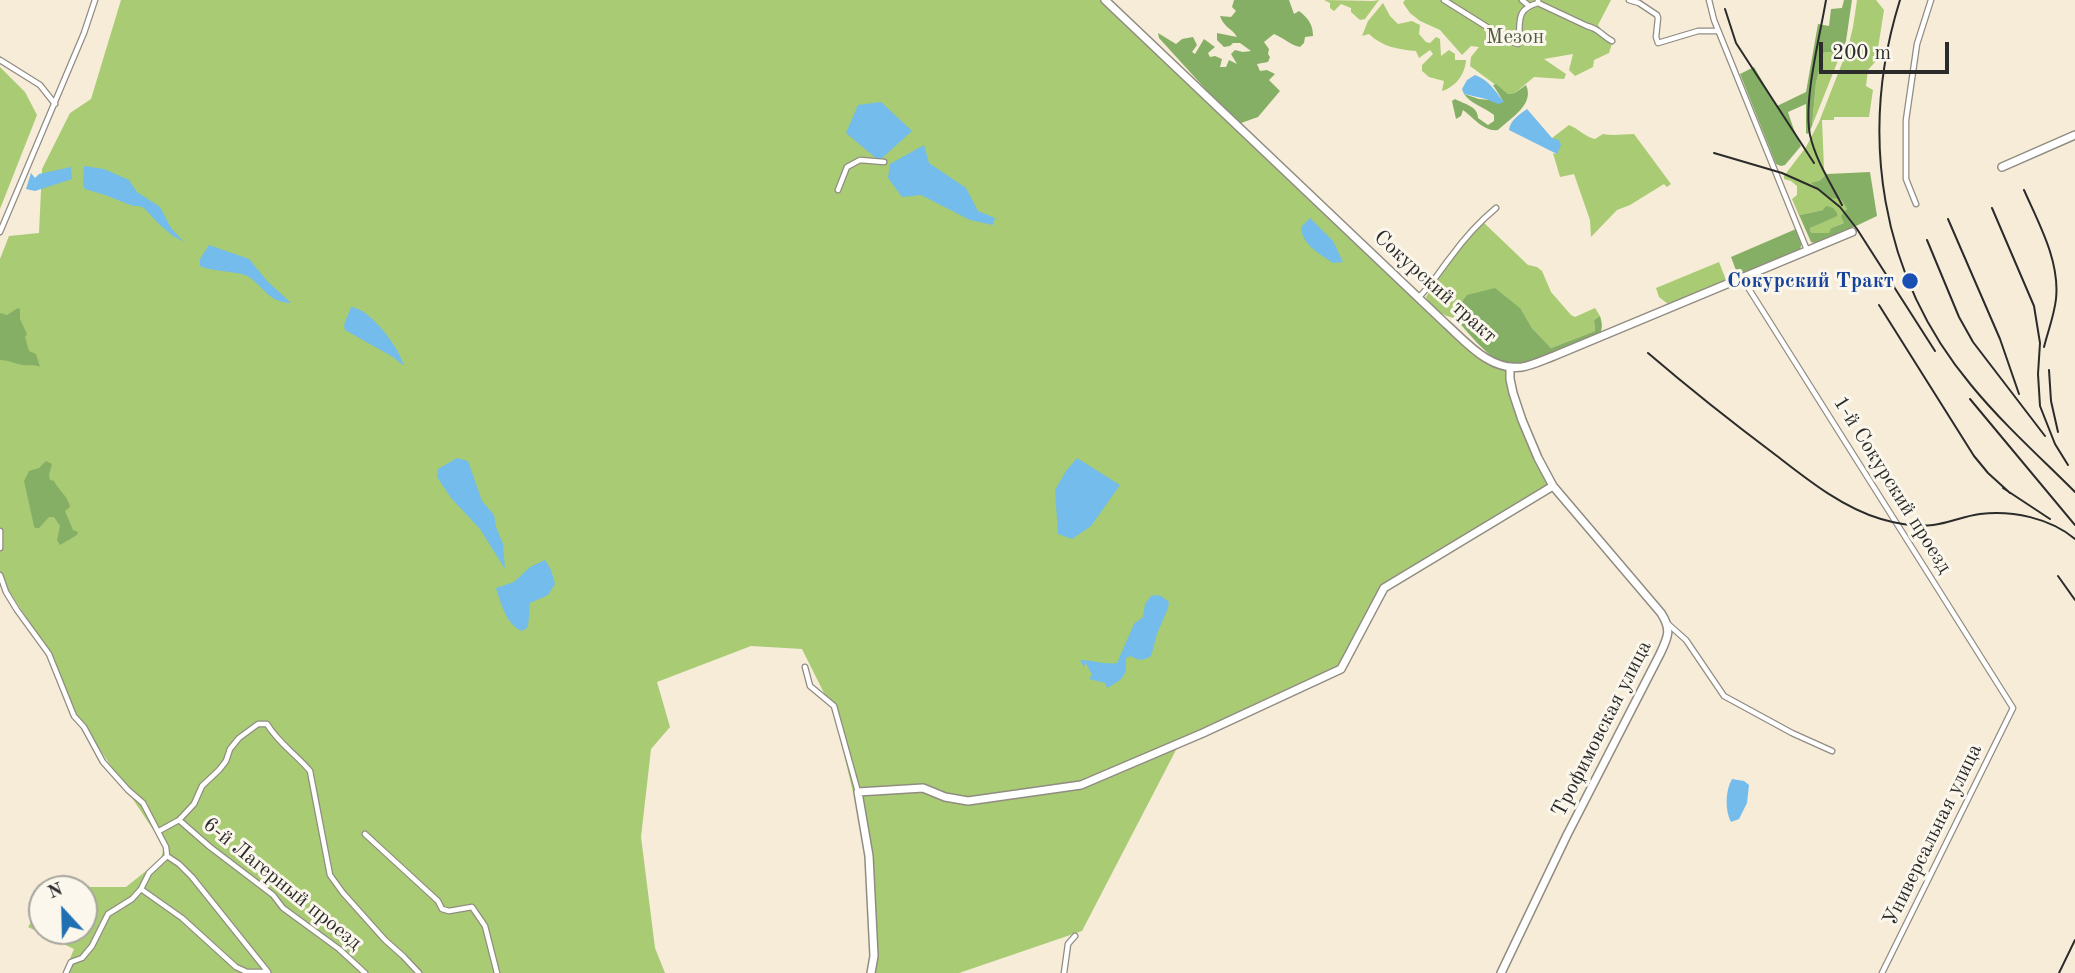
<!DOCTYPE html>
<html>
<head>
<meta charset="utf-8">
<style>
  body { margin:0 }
  #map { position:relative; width:2075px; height:973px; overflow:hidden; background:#f7ecd8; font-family:"Old Standard TT",serif }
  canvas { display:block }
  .north { position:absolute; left:28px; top:875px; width:70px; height:70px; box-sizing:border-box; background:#fbf7ec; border:2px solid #a8a59f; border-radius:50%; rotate:338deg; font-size:19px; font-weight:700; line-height:28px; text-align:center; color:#2b2b2b }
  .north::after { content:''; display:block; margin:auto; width:24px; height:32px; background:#1f6fb2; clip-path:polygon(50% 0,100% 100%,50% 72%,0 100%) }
  .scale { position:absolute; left:1819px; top:42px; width:130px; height:32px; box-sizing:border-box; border:4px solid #2b2b2b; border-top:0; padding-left:9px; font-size:21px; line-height:24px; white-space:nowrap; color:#2b2b2b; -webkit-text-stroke:5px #fbf7ec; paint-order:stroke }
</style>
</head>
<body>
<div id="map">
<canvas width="2075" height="973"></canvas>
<div class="north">N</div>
<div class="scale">200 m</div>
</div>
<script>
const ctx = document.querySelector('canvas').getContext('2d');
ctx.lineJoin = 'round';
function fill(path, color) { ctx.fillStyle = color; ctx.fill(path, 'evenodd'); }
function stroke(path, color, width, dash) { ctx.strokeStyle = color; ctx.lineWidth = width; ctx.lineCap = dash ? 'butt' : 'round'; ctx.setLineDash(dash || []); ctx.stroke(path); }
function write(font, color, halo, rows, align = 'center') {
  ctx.font = font + ' "Old Standard TT",serif'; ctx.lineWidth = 6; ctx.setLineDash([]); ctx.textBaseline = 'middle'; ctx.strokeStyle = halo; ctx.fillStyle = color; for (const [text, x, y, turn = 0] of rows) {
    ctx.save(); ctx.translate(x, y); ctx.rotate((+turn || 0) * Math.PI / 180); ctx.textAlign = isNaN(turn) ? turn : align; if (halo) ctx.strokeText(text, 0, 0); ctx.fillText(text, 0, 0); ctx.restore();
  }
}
const green = new Path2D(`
  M121,0h984l371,351 34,16 3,26 40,93 -168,102 -44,81 -165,75 1,4 -95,183 -123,42h-88l-1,-79 -12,-102h-5l-19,-79 -32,-64 -51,-3 -94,36 13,45 -19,22 -10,88 14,111 10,25h-601l10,-24 -46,-22 14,-22v26h42v-42h-32l1,-2h73l35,-28 3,-13 -91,-137 -25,-58 -48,-74v-318l9,-23 30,-3 3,-64 28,-56 21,-14z
  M1324,0l49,1 6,-1 -14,19 -5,1 -9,-8v-4l-10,-4 -7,7 -4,-3v-5z
  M1405,0h206l-13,25 8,11 7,4 -4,13 -15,7 -1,7 -18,9 -6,-6 4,-16 -29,5 22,15 -2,5 -30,-2 -19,16 -7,1 -38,-28 1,-9 8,-10 -8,-1 -9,9 -22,-25 -20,-9 -10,-8 -7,-10z
  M1857,0h19l8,10 -8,51 -8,9 -2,16 7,4 -4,27h-35v3h-12l2,49 3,5 -8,7 22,17 6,11 -3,14 -13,5 -1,6 -19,-1 -1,-5 6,-4 7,-14 -23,5 -8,-16 5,-4v-9l-6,-5 -7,-2v-3l22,-29 13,-25 29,-74 5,-21z
  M1383,3l7,13 8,8 14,-3 8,4 -1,9 7,8 4,1 6,-6 4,2 1,17 8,-6 6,4v6h11c-1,15 -11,27 -24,31l2,-10 -15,-4 -7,-6v-6l11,-11 -3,-4 -11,8 -3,-7c-17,-1 -35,-5 -47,-17l-7,2 6,-15z
  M1824,52l17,1 -29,73 4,-43z
  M0,67l25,25 12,23 -37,94z
  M1569,125c10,4 16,12 26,14l8,-5c11,2 20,0 31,0l37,50 -4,3 -3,-3 -34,21 -13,5 -26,27 -1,-17 -16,-46 -14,3 -7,-24 4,1 -5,-16z
  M1483,222l45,43 9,2 5,4 9,21 20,23 4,2 20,-9 5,8 -6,4 1,11 -44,17 -19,-20 -11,-19 -67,3 1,6c-11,-1 -25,-11 -29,-21l25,-40z
  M1719,262l7,18 -58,24 -9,-7 -3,-9z`);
const forest = new Path2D(`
  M1234,0h55l5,14 5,-3c9,7 14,13 14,25l-8,1 -1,6 -4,4c-10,-2 -16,-9 -26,-13l-10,8 5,7 -1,5 2,3 -2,5 -11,2 3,7 7,-1 8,4 -6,6 11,11 -22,26 -17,6 -31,-29 -51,-56 -1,-5 18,11 6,-5 11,-2 4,8 -5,7 3,2 9,-15 11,8 -7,6 2,4 5,-1 7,3 -2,8h6l3,-7 8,4 -6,-10 4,-4 8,2 8,-1 -11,-8h-7l-3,3 -6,1 -7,-7v-7l20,4c-6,-10 -12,-8 -17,-21l11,1 5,-6 -4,-4z
  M1844,0h8l-6,41 -5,12 -17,-1 -8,31 -4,43 -4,8 -2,-1v-29l-18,8 6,18 7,16 -16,19 -4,1 -5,-2 -36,-90 14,-7 23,39 29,-14 12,-68 11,2 2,-17 11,-1z
  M1496,84l12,10 7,-1 11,-8c9,19 -15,33 -28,45 -14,2 -24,-12 -35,-20l-2,6 -5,3 -4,-18 3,-2c9,5 23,7 23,19l10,7 6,-4v-6c-10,-8 -23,-11 -30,-21l15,5 24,2 -10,-16z
  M1870,172l7,44 -59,28 -7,-2 -19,-43 8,16 23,-5 3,-4 7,2 4,5v3l-27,12 1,5h18l2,-5 13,-5 -3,-7 6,-7 -6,-10 -10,-1 -20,-15 8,-2 8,-7z
  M1796,229l6,13 -2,8 -60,24 -3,-1 -6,-16z
  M1495,288l26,21 11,19 19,20 44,-17 -1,-11 6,-4c2,7 3,11 0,18 -23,9 -74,37 -98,28 -16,-6 -35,-31 -47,-44l-1,-6 13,-17z
  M18,308l2,1v10l7,15 -2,3 4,14 7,3 4,13c-7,-3 -10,-1 -17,-2 -8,-1 -14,-5 -23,-5v-47l7,2z
  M46,461l6,3 -3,11 1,5 4,1c5,10 14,15 16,26l-5,4 8,19 5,2 -1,3 -17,10 -3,-5 3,-14 -6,-9h-5l-10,11h-4l-1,-2 -10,-45 5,-10 10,-3z`);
const water = new Path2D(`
  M1475,75c14,5 20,16 29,27l-6,2 -12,-5 -22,-5 -2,-5 5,-9z
  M881,102l31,29 -30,27 -5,1 -31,-26 12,-28z
  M1527,109l25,29 7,2 2,5 -4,9 -48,-24c1,-10 11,-16 18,-21z
  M924,145l5,18 37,25 12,23 17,7 -2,7 -23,-5 -49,-25 -19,2 -14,-19 2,-14z
  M84,166l20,3 25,11 8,12 23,15 11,21 13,14 -11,-6 -14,-12 -15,-16 -5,-2h-6l-28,-11 -20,-6 -2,-4z
  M71,167l1,12 -37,12 -9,-2 5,-16 4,5 4,-4z
  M1310,218l23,23 10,21 -10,1c-14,-10 -31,-18 -32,-36z
  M209,245l40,14 19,23 23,21c-23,-1 -26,-15 -42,-26 -9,-6 -36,-5 -49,-11v-7z
  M351,307c19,1 49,42 53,59l-11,-9 -48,-27 -1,-5z
  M457,458l11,3 14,40 12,14 2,12 7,17 2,25 -25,-40 -29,-31 -14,-21 1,-8z
  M1077,458l43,27 -29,41 -19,13 -14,-5 -3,-44 11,-19z
  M545,560l6,10 4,14 -7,11 -18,8 -2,24 -6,4c-16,-6 -21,-28 -26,-43l18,-6 16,-15z
  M1155,595l6,1 8,6 -1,6 -11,26 -6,22c-8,5 -12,5 -20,0l-5,2c1,19 -3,21 -19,30l-2,-5 -16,-4 3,-4 -6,-12 -2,4 -4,-7c12,0 25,5 37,3l17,-39 9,-7 2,-13 6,-8z
  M1732,779l12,2 5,4 -2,18 -8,16 -8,3c-6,-11 -6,-31 1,-43z`);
const street = new Path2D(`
  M1444,0l67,42 7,2c4,-20 -5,-34 20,-41v-3
  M1522,0l6,5
  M1629,0l10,3 18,12 1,3 -2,19 2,6 40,-12h20
  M1709,0l5,20 93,230
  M1538,3l49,23c13,3 15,10 25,15
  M0,60l40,25 15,19
  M838,190l9,-23 13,-7 24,2
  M1916,204l-10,-25v-59l11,-76 14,-44
  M0,232l84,-199 11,-33
  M1742,278l271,430 -131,265
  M1418,298c13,-12 21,-26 32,-40 13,-18 29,-36 46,-50
  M0,531v17
  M0,575l6,17 11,18 32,44 25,62 10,11 19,35 25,28 15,13 23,44 1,9 -18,17 -8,16 -9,10 -24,15 -16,32 -10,12 -11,4 -5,11
  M1668,624l18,16 38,56 68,37 40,18
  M805,667l5,19 24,20 24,86
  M179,820l31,27 63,48 10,13 56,41 26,24
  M159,831l20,-11 15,-16 8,-18 17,-16 7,-9 4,-12 9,-11 19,-14h9c11,19 30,31 43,47l20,104 13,18 42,47 18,16 16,17
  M365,834l73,67 4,8 7,2 23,-4 13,19 12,47
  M167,856l12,8 13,13 76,95
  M141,889l41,29 54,49 11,5h20
  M1064,973l4,-29 7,-8`);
const secondary = new Path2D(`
  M1105,0l341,324c21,19 44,47 76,43 11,-2 21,-7 32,-11l298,-124
  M2002,167l73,-32
  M871,973l3,-17 -5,-100 -11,-64 65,-4 22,9 23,4 113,-16 122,-52 138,-64 43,-81 169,-102
  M1501,973l66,-138 93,-181c8,-17 12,-24 1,-41l-108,-127 -15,-28 -16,-38 -9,-27 -3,-14v-12`);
const rail = new Path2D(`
  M1826,0c-6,36 -23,101 -16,135 6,26 20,47 32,70
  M1900,0c-42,134 -20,276 71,385 32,39 69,72 104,107
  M1725,9l11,34 78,120
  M1714,153l68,20 36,16 22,18 17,22 78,122
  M2024,190c15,34 36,71 32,109 -2,17 -8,32 -12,48
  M1992,208l42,98 6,37 -2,31 2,32 15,38 13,21
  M1948,219l52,120 19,55
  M1927,240l32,77 14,25 72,94
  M1879,305l95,151 14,17 22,20
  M1648,353c42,36 85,70 129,103 31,24 66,52 104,63 17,5 35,8 52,6 16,-2 31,-9 47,-11 32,-4 70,4 95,25
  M2049,370l2,31 7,31
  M1970,399l105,126
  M2003,488l47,31
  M2058,576l17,24
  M2059,973l16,-33`);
const markers = [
  [1910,281,9,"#1a4fb4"]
];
const parkNames = [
  ["Мезон",1515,37]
];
const transitNames = [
  ["Сокурский Тракт",1894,281]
];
const streetNames = [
  ["Сокурский тракт",1435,287,42],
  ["1-й Сокурский проезд",1892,485,58],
  ["Трофимовская улица",1602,729,-63],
  ["Универсальная улица",1933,835,-64],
  ["6-й Лагерный проезд",282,884,39]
];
fill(green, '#a8cb74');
fill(forest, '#86af66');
fill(water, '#73bceb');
stroke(street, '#918c82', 7);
stroke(secondary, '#918c82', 10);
stroke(street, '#fff', 4.5);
stroke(secondary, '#fff', 7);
stroke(rail, '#2b2b2b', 2);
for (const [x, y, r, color] of markers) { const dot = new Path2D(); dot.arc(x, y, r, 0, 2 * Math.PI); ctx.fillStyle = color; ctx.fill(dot); stroke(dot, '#fbf7ec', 2.5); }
write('21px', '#505b41', '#fbf7ec', parkNames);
write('bold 21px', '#164399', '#fbf7ec', transitNames, 'right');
write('21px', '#2b2b2b', '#fbf7ec', streetNames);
</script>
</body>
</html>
